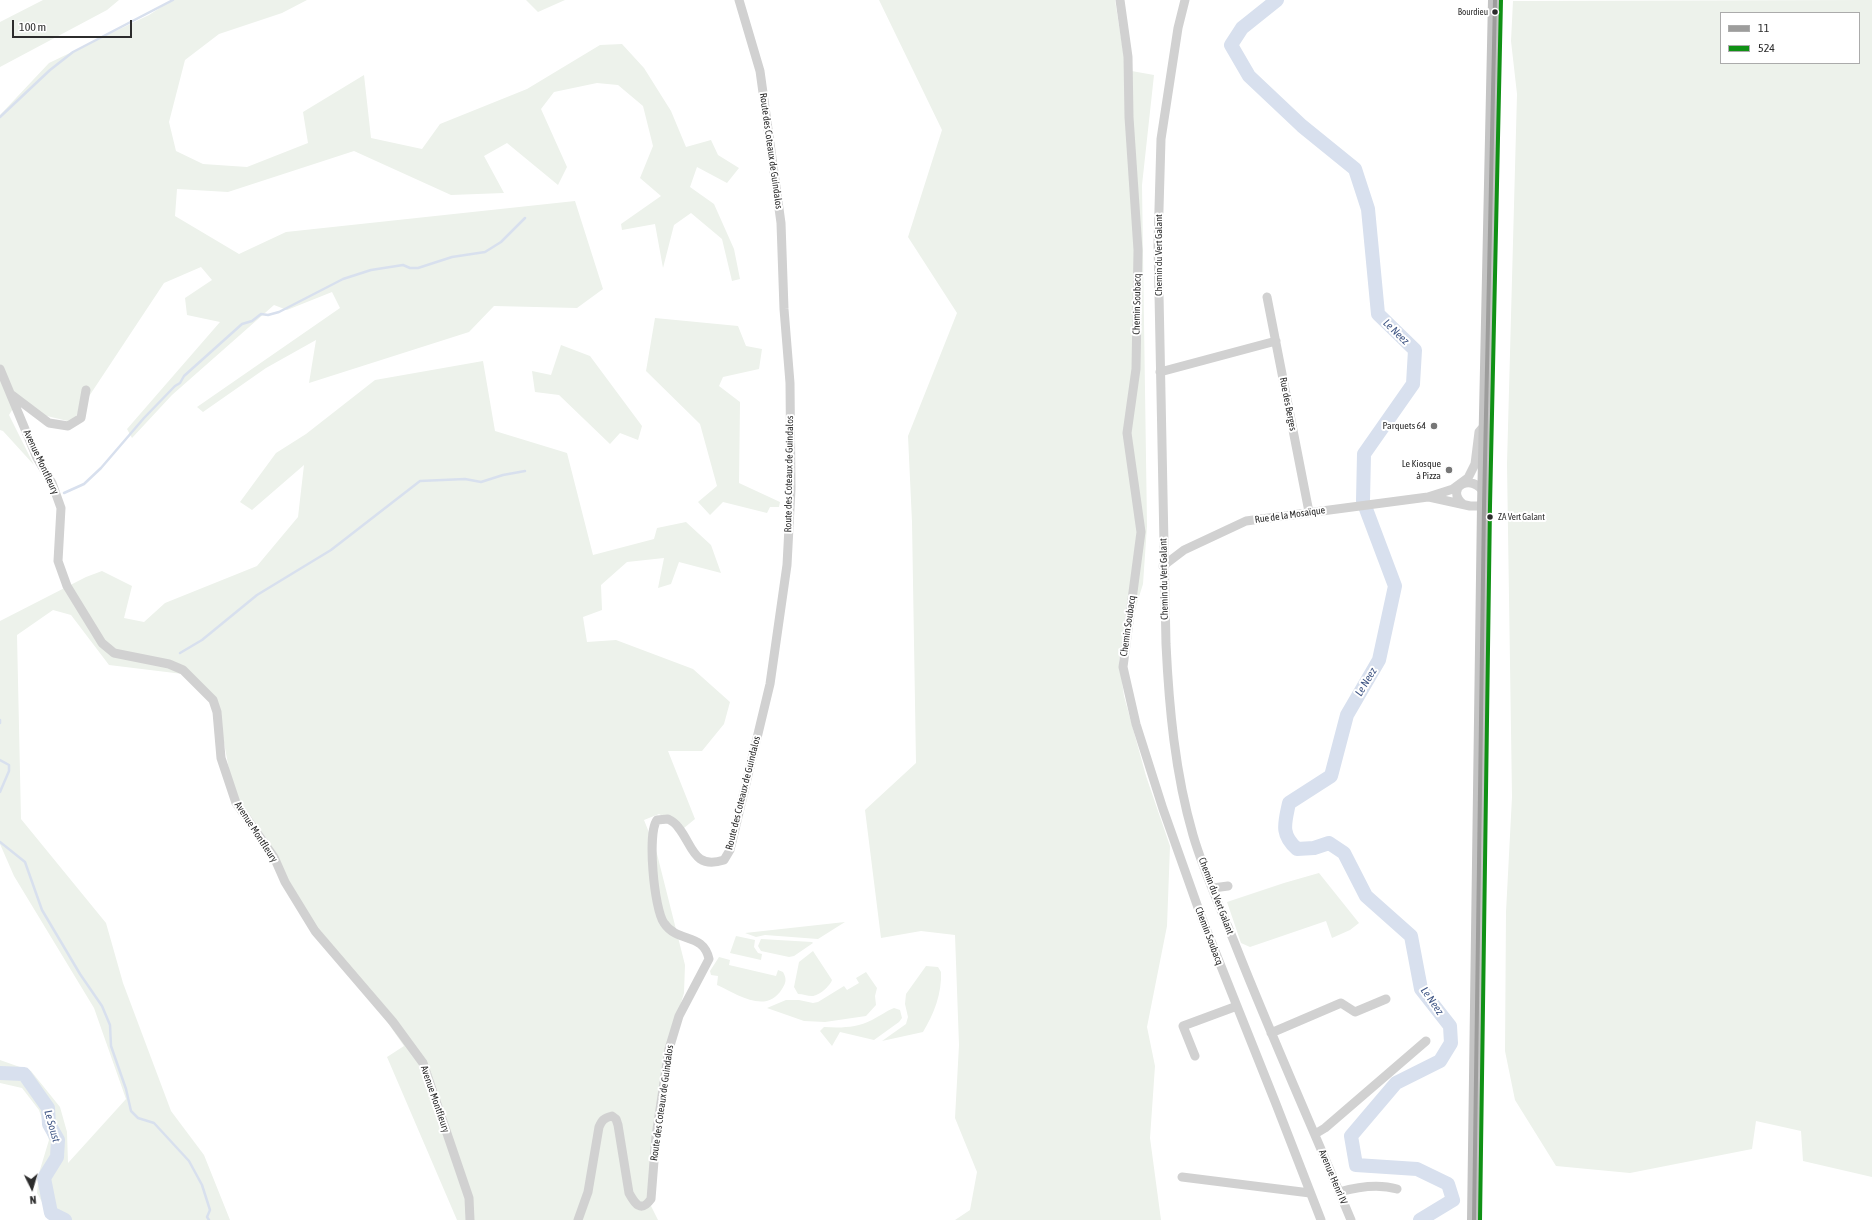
<!DOCTYPE html>
<html>
<head>
<meta charset="utf-8">
<style>
  body { margin:0 }
  #map { position:relative; width:1872px; height:1220px; overflow:hidden; background:#fff; font-family:"Asap Condensed",sans-serif }
  canvas { display:block }
  .legend { position:absolute; left:1720px; top:12px; width:140px; height:52px; box-sizing:border-box; background:#fff; border:1px solid #ababab; margin:0; padding:5px 7px; list-style:none; font-size:12px; color:#2c2c2c }
  .legend li { display:flex; align-items:center; gap:8px; height:20px }
  .legend b { width:20px; border:1px solid #ababab }
  .north { position:absolute; left:12px; top:1168px; width:40px; height:40px; -webkit-text-stroke:3px #fff; paint-order:stroke; rotate:175deg; font-size:11px; font-weight:700; line-height:16px; text-align:center; color:#2c2c2c }
  .north::after { content:''; display:block; margin:auto; width:14px; height:18px; background:#2c2c2c; clip-path:polygon(50% 0,100% 100%,50% 72%,0 100%) }
  .scale { position:absolute; left:12px; top:20px; width:120px; height:18px; box-sizing:border-box; border:2px solid #2c2c2c; border-top:0; padding-left:5px; font-size:12px; line-height:14px; white-space:nowrap; color:#2c2c2c; -webkit-text-stroke:3px #fff; paint-order:stroke }
</style>
</head>
<body>
<div id="map">
<canvas width="1872" height="1220"></canvas>
<ul class="legend">
<li><b style="height:5px;background:#9d9d9c"></b>11</li>
<li><b style="height:5px;background:#109115"></b>524</li>
</ul>
<div class="north">N</div>
<div class="scale">100 m</div>
</div>
<script>
const ctx = document.querySelector('canvas').getContext('2d');
ctx.lineJoin = 'round';
function fill(path, color) { ctx.fillStyle = color; ctx.fill(path, 'evenodd'); }
function stroke(path, color, width, dash) { ctx.strokeStyle = color; ctx.lineWidth = width; ctx.lineCap = dash ? 'butt' : 'round'; ctx.setLineDash(dash || []); ctx.stroke(path); }
function write(font, color, halo, rows, align = 'center') {
  ctx.font = font + ' "Asap Condensed",sans-serif'; ctx.lineWidth = 4; ctx.setLineDash([]); ctx.textBaseline = 'middle'; ctx.strokeStyle = halo; ctx.fillStyle = color; for (const [text, x, y, turn = 0] of rows) {
    ctx.save(); ctx.translate(x, y); ctx.rotate((+turn || 0) * Math.PI / 180); ctx.textAlign = isNaN(turn) ? turn : align; if (halo) ctx.strokeText(text, 0, 0); ctx.fillText(text, 0, 0); ctx.restore();
  }
}
const green = new Path2D(`
  M43,0h76l-12,10 -107,57v-45z
  M172,0h135l-25,13 -63,21 -34,26 -16,62 7,29 27,13 44,3 61,-24 -5,-31 61,-37 7,63 51,11 18,-25 87,-35 73,-44 22,-1 22,24 27,43 15,36 25,-7 7,15 21,13 -12,15 -30,-16 -7,20 24,17 20,45 6,30 -8,2 -10,-42 -31,-26 -17,12 -11,43 -8,-44 -33,6 -1,-6 40,-28 -21,-18 13,-32 -10,-40 -25,-21 -21,-2 -43,9 -13,17 26,58 -9,18 -51,-42 -23,13 20,37 -53,2 -97,-44 -126,41 -51,-3 -2,27 64,38 47,-22 289,-31 28,88 -26,19 -83,-2 -25,26 -160,51 7,-43 -50,28 -63,44 -6,-5 143,-99 -8,-16 -45,18 -13,-5 -102,90 -40,43 -5,-9 93,-107 -33,-7 -2,-17 27,-18 -11,-13 -37,16 -92,139 -42,-10 -13,-10 -8,13 25,50 -31,-34 -3,-1v-315l49,-52 100,-48z
  M526,0h39l-27,12z
  M879,0h236l11,70 28,5 -12,110 5,341 -4,58 -24,76 5,36 22,80 24,70 -3,80 -20,101 8,39 -5,72 11,82h-206l15,-10 7,-38 -22,-54 4,-73 -4,-110 -34,-4 -40,7 -16,-128 51,-47 -4,-241 -4,-86 49,-123 -49,-76 34,-107z
  M1872,0v1177l-69,-16 -2,-30 -45,-10 -4,28 -122,24 -74,-7 -41,-66 -10,-49 1,-139 6,-115 -5,-333 10,-370 -6,-53 2,-40zM1721,13h138v50h-138z
  M655,318l83,8 8,20 16,3 -3,20 -36,8 -4,9 21,16 -1,81 41,19 -1,5h-9l-3,6 -44,-11 -13,13 -12,-13 19,-16 -17,-62 -54,-53z
  M561,345l29,11 52,70 -4,14 -18,-7 -10,11 -51,-49 -24,-3 -3,-21 19,4z
  M483,361l12,70 72,22 26,102 61,-16 3,-11 29,-6 25,23 10,28 -42,-11 -8,22 -13,4 6,-30 -37,4 -26,23 1,25 -19,7 4,25 29,-2 77,29 37,33 -6,22 -22,27h-34l27,68 -11,9 -25,-14 -15,6 12,30 29,115 -1,28 -21,69 -13,142 8,16h-201l-70,-163 17,-11 -37,-53 -51,-67 -83,-135 -16,-86 -26,-30 -82,-10 -38,-50 -18,-5 -36,25 4,184 85,104 17,60 48,128 33,44 26,65h-176l-3,-2 -14,-25 2,-20 10,-33 -10,-30 -17,-22 -22,-5v-23l31,11 29,36 7,25 1,31 58,-64 -32,-91 -80,-132 -14,-32v-223l86,-44 16,-6 30,15 -8,32 20,4 21,-19 92,-37 41,-49 6,-52 -52,45 -12,-8 36,-49 30,-19 69,-54z
  M1319,873l40,50 -9,7 -18,8 -6,-17 -76,26 -9,-4 -14,-41 57,-19z
  M845,922l-27,17 -53,-4 -9,2 -11,-4z
  M736,936l19,4 -1,7 4,6 4,1 -1,6 -31,-7z
  M761,939l51,3 1,1 -19,13 -5,1 -28,-6 -3,-5z
  M813,951l19,29c-2,6 -13,16 -20,16 -5,0 -9,-2 -14,-2l-4,-7 5,-25z
  M719,957l11,3 -1,5 47,11 2,-6 5,2c4,7 3,11 -1,17 -16,26 -45,5 -65,-4l1,-9 -7,-1 -1,-4z
  M926,966l12,1 3,5c1,21 -7,42 -18,60l-41,9 24,-17 2,-7 -3,-13 1,-10z
  M866,972l11,16 -2,8 1,9 -10,11 -41,6 -21,-1 -37,-13 19,-8h13l14,3 5,-1 26,-16 3,4 12,-7 -3,-5z
  M894,1008l6,2 2,8 -3,4 -25,18 -34,-8 -8,14 -12,-15 4,-4c17,1 32,1 48,-7 8,-4 14,-9 22,-12z`);
const stream = new Path2D(`
  M0,117l50,-47 23,-18 100,-52
  M64,493l20,-9 17,-16 43,-50 31,-32 5,-3 4,-7 58,-52 10,-3 9,-7 7,1 11,-3 64,-33 28,-9 32,-5 7,3h8l34,-11 33,-5 16,-10 24,-24
  M180,653l22,-13 55,-45 74,-45 89,-69 45,-2 16,3 22,-7 22,-4
  M0,720v3
  M0,760l9,5v6l-9,21
  M0,842l25,20 17,48 38,64 22,32 8,19 1,21 15,43 5,22 7,7 16,5 35,38 13,24 8,25 -3,7 2,3`);
const river = new Path2D(`
  M1277,0l-35,28 -11,17 18,31 53,50 53,43 13,40 10,105 37,36 -2,34 -49,70 -1,47 32,85 -16,74 -32,55 -16,61 -42,27c-4,20 -9,31 8,46l17,-1 15,-5 15,10 22,43 45,40 10,53 29,37 1,17 -11,18 -44,22 -45,53 5,29 61,4 31,15 5,16 -33,20
  M0,1073l24,1 24,34 1,16 9,16 -1,17 -13,21 7,35 14,7`);
const street = new Path2D(`
  M1120,0l8,57 1,60 9,133 -2,119 -9,64 14,99 -18,135 13,57 27,85 38,107 75,188 45,116
  M1185,0l-7,28 -17,111 -3,105 8,400c3,63 9,129 27,191 11,38 29,76 44,114 36,91 76,180 114,271
  M1267,297l42,215
  M0,369l37,89 15,25 9,25 -3,53 9,25 35,57 12,10 55,11 14,6 30,30 4,12 4,46 15,45 38,54 11,25 30,49 78,91 30,41 46,135 1,22
  M1160,372l116,-31
  M12,395l37,28 19,3 13,-8 5,-28
  M1429,497l41,9h14
  M1463,504c-19,-16 9,-33 22,-10
  M1163,566l21,-16 62,-29 182,-24 25,-8 15,-11 7,-14 4,-32 6,-7
  M1213,888l15,-2
  M1271,1033l70,-30 14,9 31,-13
  M1195,1056l-12,-30 54,-20
  M1315,1134l10,-6 101,-87
  M1182,1177l128,16
  M1339,1192c18,-5 41,-8 58,-3
  M578,1220l10,-28 11,-65c3,-7 5,-9 13,-11l4,3 2,6 11,68c6,11 12,20 22,6l5,-63 13,-87 10,-33 30,-57c-6,-27 -31,-15 -45,-36 -10,-14 -17,-90 -7,-103l11,-1c4,2 8,5 10,8 15,18 15,43 46,33l6,-10 40,-166 17,-119 4,-76 -1,-106 -6,-74 -3,-86 -21,-152 -21,-71`);
const primary = new Path2D(`
  M1474,1220l10,-714 11,-506`);
const bus1 = new Path2D(`
  M1474,1220l10,-714 11,-506`);
const bus2 = new Path2D(`
  M1480,1220l10,-714 11,-506`);
const markers = [
  [1495,12,3.5,"#2c2c2c"],
  [1434,426,4,"#767676"],
  [1449,470,4,"#767676"],
  [1490,517,3.5,"#2c2c2c"]
];
const busNames = [
  ["Bourdieu",1488,12],
  ["ZA Vert Galant",1498,517,"left"]
];
const streetNames = [
  ["Route des Coteaux de Guindalos",771,151,82],
  ["Chemin du Vert Galant",1159,255,-90],
  ["Chemin Soubacq",1137,304,-89],
  ["Rue des Berges",1288,404,79],
  ["Avenue Montfleury",41,462,65],
  ["Route des Coteaux de Guindalos",789,474,-89],
  ["Rue de la Mosaïque",1290,515,-8],
  ["Chemin du Vert Galant",1164,579,-91],
  ["Chemin Soubacq",1128,626,-82],
  ["Route des Coteaux de Guindalos",743,793,-76],
  ["Avenue Montfleury",256,832,57],
  ["Chemin du Vert Galant",1216,896,69],
  ["Chemin Soubacq",1209,936,69],
  ["Avenue Montfleury",435,1099,71],
  ["Route des Coteaux de Guindalos",662,1103,-82],
  ["Avenue Henri IV",1333,1177,67]
];
const poiNames = [
  ["Parquets 64",1426,426],
  ["Le Kiosque",1441,464],
  ["à Pizza",1441,476]
];
const waterNames = [
  ["Le Neez",1396,332,44],
  ["Le Neez",1366,682,-59],
  ["Le Neez",1432,1001,55],
  ["Le Soust",52,1126,74]
];
fill(green, '#edf2eb');
stroke(stream, '#d8e0ee', 2.5);
stroke(river, '#d8e0ee', 14);
stroke(street, '#d1d1d1', 9);
stroke(primary, '#c4c4c4', 14);
stroke(bus1, '#9d9d9c', 4);
stroke(bus2, '#109115', 4);
for (const [x, y, r, color] of markers) { const dot = new Path2D(); dot.arc(x, y, r, 0, 2 * Math.PI); ctx.fillStyle = color; ctx.fill(dot); stroke(dot, '#fff', 1.5); }
write('9px', '#2c2c2c', '#fff', busNames, 'right');
write('10px', '#2c2c2c', '#fff', streetNames);
write('10px', '#2c2c2c', '#fff', poiNames, 'right');
write('italic 11px', '#425886', '#fff', waterNames);
</script>
</body>
</html>
